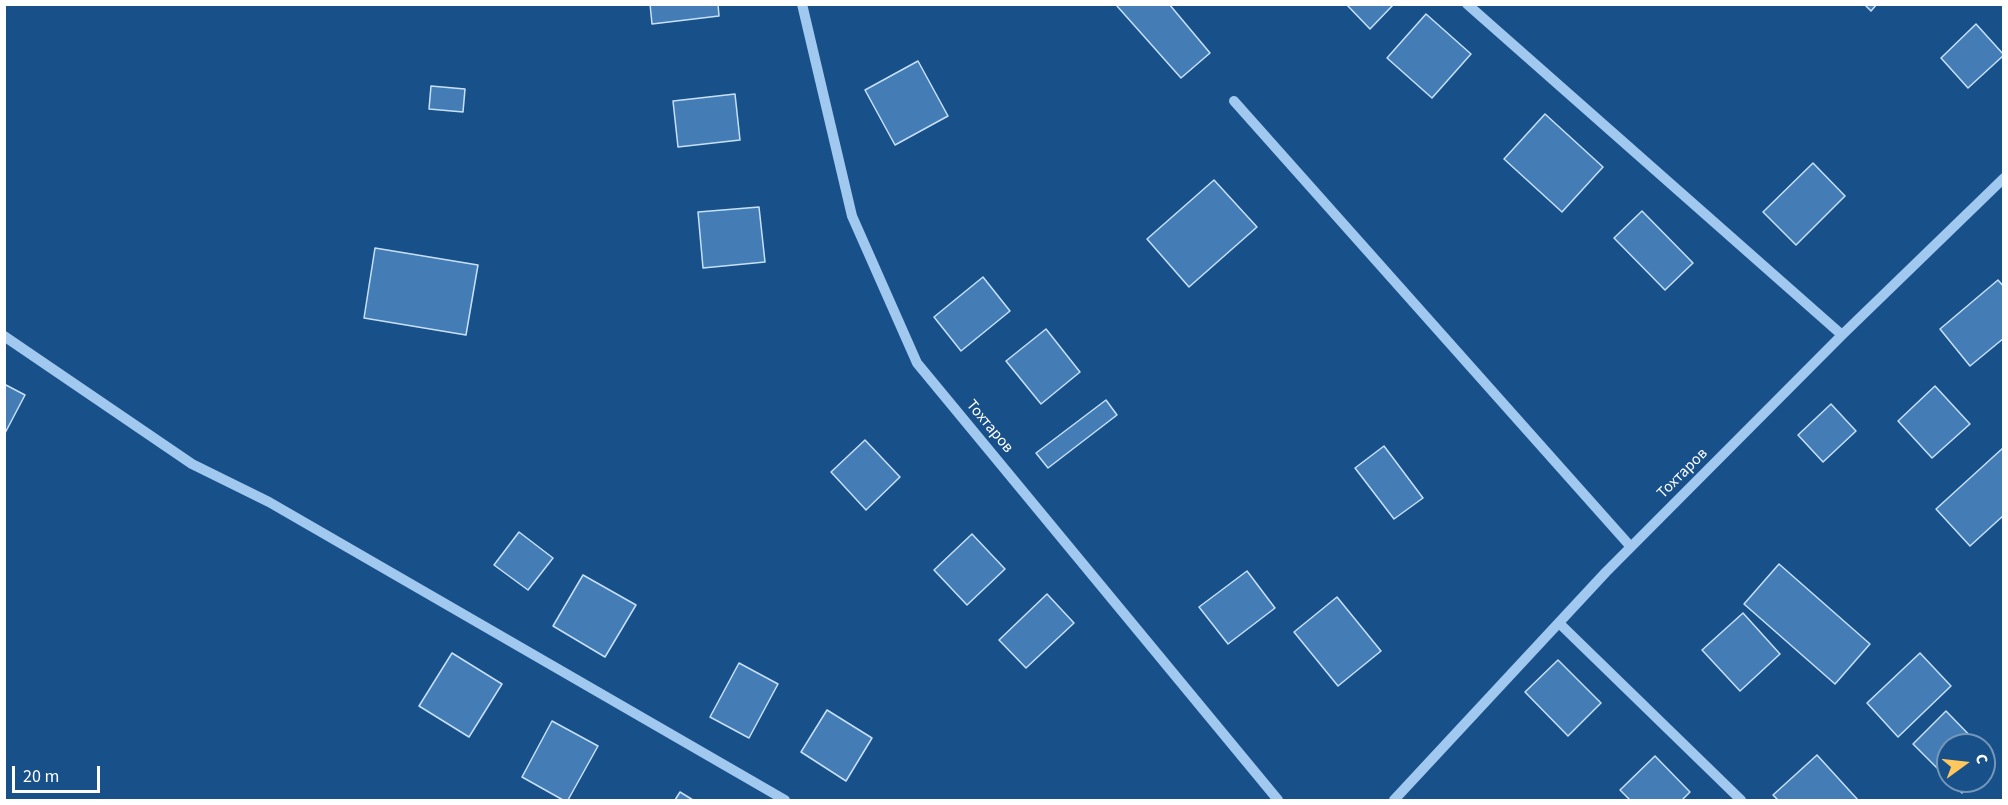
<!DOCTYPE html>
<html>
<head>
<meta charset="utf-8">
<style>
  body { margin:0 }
  #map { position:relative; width:2008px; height:805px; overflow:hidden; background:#18508a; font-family:"Source Sans 3",sans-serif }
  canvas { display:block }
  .frame { position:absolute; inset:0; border:6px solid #fff; pointer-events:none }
  .north { position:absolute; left:1936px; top:733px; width:60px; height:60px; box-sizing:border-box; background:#18508a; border:2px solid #7496b9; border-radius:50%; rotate:75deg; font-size:16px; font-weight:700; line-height:24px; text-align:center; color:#fff }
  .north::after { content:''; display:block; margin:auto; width:21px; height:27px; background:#ffc75e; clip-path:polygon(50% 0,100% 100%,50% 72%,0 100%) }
  .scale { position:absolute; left:12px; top:766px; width:88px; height:27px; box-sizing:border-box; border:3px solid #fff; border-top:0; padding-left:8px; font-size:18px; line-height:21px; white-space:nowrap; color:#fff; -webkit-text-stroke:4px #18508a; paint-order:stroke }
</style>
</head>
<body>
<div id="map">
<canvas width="2008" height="805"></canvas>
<div class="frame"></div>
<div class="north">С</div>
<div class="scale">20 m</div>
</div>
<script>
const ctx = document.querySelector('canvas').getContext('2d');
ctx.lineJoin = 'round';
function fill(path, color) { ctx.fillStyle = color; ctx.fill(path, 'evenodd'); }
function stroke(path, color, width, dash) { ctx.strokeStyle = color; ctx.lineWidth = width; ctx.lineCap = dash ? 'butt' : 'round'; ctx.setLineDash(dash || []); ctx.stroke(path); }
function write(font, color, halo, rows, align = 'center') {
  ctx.font = font + ' "Source Sans 3",sans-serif'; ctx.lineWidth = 4.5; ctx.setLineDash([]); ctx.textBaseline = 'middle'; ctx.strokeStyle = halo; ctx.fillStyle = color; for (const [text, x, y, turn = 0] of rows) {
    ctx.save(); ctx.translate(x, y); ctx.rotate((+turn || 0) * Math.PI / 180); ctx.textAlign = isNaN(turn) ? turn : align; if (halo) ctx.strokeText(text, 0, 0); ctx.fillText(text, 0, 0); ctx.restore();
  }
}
const building = new Path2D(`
  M650,4h68l1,12 -67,8z
  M1118,4h51l41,49 -29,25 -64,-72z
  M1346,4h48l-24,25z
  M1864,4h13l-6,7z
  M1426,14l45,40 -39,44 -45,-40z
  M1976,24l28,31 -36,33 -27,-30z
  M918,61l30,55 -53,29 -30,-55z
  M431,86l34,3 -2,23 -34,-3z
  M735,94l5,46 -62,7 -5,-46z
  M1545,114l58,53 -41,45 -58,-53z
  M1813,163l32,33 -49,49 -33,-33z
  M1214,180l43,47 -68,60 -42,-48z
  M759,207l6,55 -62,6 -5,-56z
  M1642,211l51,52 -28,27 -51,-52z
  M375,248l103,17 -12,70 -102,-17z
  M983,277l27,34 -49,40 -27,-34z
  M1998,280l6,7v51l-34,28 -30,-37z
  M1046,329l34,43 -39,32 -35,-43z
  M6,385l19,10 -21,40v-47z
  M1935,386l35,38 -38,34 -34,-37z
  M1106,400l11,15 -69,53 -12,-15z
  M1831,404l25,27 -33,31 -25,-27z
  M865,440l35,37 -34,33 -35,-38z
  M1384,446l39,52 -29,21 -39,-51z
  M2004,447v68l-34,31 -34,-37z
  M519,532l34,26 -25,32 -34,-25z
  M972,534l33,35 -38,36 -33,-35z
  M1779,564l91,80 -35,40 -91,-80z
  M1247,571l28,37 -47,36 -29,-37z
  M583,575l53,30 -31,52 -52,-31z
  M1047,594l27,29 -48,45 -27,-28z
  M1337,597l44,54 -43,35 -44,-54z
  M1743,613l37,41 -40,37 -38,-41z
  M452,653l50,31 -33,53 -50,-31z
  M1920,653l31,33 -53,51 -31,-34z
  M1558,660l43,43 -33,33 -43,-44z
  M739,663l39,21 -29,54 -39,-21z
  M827,710l45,28 -26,43 -45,-29z
  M1946,711l33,34h-31v34l-35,-35z
  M552,721l46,25 -30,54h-5l-41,-23z
  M1984,750l10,10 -10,10z
  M1817,755l41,45h-80l-5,-5z
  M1655,756l35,36 -8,8h-52l-10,-10z
  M1950,781h23l-11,12z
  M680,792l13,8h-18z`);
const minor = new Path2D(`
  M802,4l50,212 65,147 361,437
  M1467,4l375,331
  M1234,101l397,446
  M4,336l188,128 77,38 516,298
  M1559,623l182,177
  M1394,800l212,-228 236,-237 162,-157`);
const streetNames = [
  ["Тохтаров",989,427,50],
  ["Тохтаров",1683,474,-45]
];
fill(building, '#447db5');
stroke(building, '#c7e1fa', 1.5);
stroke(minor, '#a1c8ee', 10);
write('16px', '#fff', '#18508a', streetNames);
</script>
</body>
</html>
